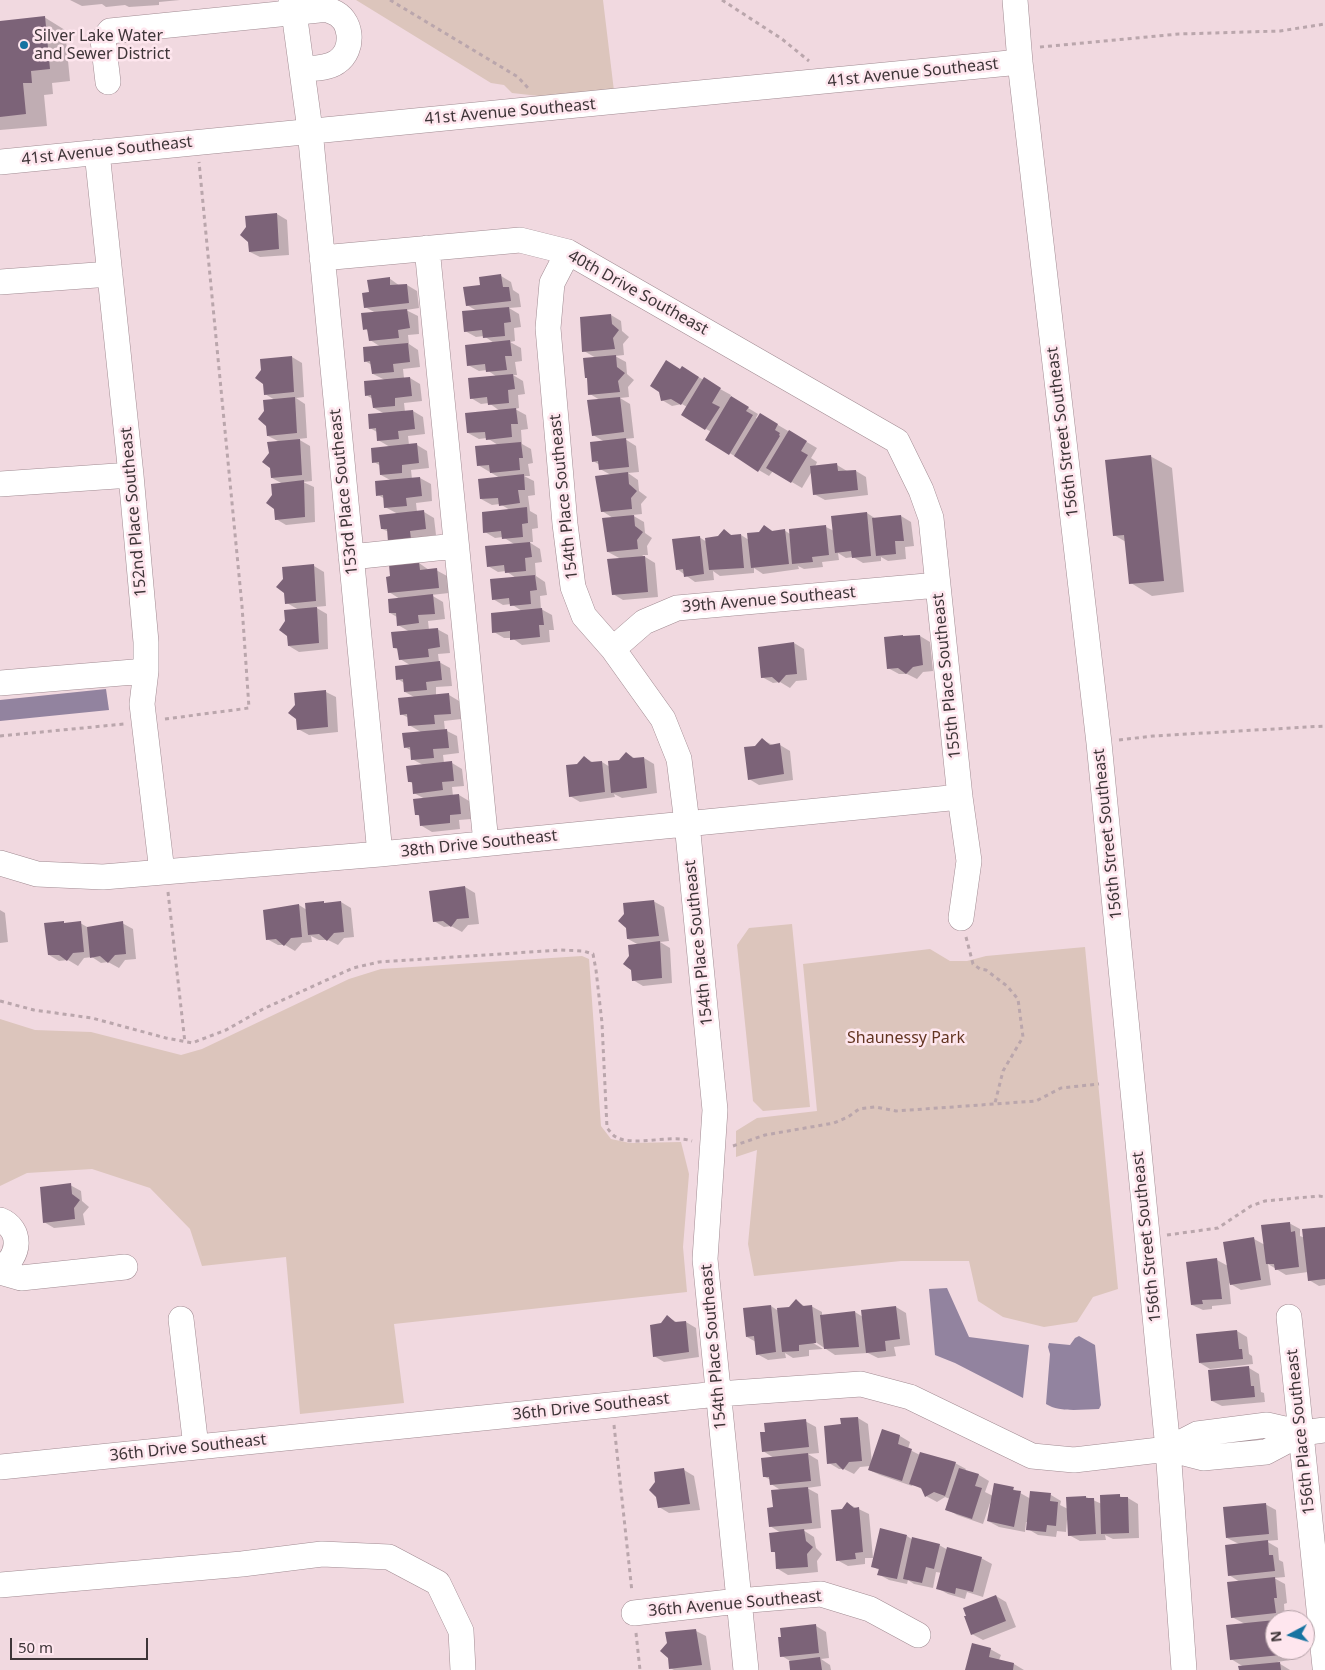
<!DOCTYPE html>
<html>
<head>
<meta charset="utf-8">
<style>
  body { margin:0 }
  #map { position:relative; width:1325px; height:1670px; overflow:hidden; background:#f1d9e0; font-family:"Noto Sans",sans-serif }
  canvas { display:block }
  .north { position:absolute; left:1265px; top:1610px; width:50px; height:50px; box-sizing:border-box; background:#fee6ee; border:1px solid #b19fa5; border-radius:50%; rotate:264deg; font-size:14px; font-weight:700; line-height:20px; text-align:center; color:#3e3538 }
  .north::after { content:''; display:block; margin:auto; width:18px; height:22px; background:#1673a1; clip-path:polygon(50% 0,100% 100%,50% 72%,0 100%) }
  .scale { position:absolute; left:10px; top:1638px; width:138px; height:22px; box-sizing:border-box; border:2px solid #3e3538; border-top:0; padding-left:6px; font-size:15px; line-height:18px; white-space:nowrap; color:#3e3538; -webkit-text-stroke:4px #fee6ee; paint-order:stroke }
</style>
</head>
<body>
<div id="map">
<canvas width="1325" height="1670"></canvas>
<div class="north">N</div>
<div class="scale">50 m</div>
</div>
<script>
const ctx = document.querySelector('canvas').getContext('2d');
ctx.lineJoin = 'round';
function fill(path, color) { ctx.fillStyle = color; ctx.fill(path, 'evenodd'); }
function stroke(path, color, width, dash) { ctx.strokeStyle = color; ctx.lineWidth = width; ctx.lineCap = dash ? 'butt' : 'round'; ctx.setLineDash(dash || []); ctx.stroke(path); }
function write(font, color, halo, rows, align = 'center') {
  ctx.font = font + ' "Noto Sans",sans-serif'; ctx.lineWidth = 5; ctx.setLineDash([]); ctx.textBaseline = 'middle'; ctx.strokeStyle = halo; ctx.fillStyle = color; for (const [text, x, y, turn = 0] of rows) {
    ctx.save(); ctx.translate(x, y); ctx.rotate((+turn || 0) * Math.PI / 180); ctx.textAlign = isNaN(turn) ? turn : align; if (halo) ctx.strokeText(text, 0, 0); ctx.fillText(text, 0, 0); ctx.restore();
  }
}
const green = new Path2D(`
  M356,0h247l11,91 -66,6 -36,-4 -8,-8 -13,-2z
  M792,924l18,183 -47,4 -10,-10 -16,-156 12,-17z
  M1085,947l33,342 -25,8 -16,25 -33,5 -41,-10 -25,-16 -9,-40h-68l-147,15 -6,-32 9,-94 -21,7v-26l21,-13 60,-7 -14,-147 127,-15 20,12h17l19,-5z
  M582,956l7,3 12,167 10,13 19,4 51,-1 8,32 -6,73 4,45 -293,32 10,79 -104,11 -14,-157 -84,9 -12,-37 -40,-41 -58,-19 -65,4 -27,13v-167l35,11 56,2 90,23 21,-6 147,-70 32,-10z`);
const water = new Path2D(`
  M106,689l3,21 -109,11v-21z
  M947,1288l22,49 60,8 -6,53 -68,-35 -20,-8 -6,-66z
  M1079,1336l16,9 6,60 -2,4c-16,0 -39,4 -53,-5l4,-50 -2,-7 1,-4 21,2 5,-7z`);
const shadow = new Path2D(`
  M70,0h110l-21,2v3l-30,2 -4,-2 -19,2 -4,-3 -20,2z
  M44,17l21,13 5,51 -18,2 1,11 -9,1 3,31 -47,4v-108z
  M277,214l10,6 2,35 -29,2 -10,-5 -3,-24z
  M501,276l10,6 2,8 6,4 2,13 -12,1 10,6 2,13 -7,1 1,13 -5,1 11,6 1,13 -7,1 2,13h-4l10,6 2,13 -7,1 1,13 -4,1 11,6 2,14 -7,1 1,14 9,5 2,14 -5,1 2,12h-6l10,5 1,14 -7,1 2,15 7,4 1,13 -6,1 1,13h-4l11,7 2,13 -7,1 1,13 9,6 2,13 -7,1 1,13 11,6 2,15h-5l1,12 -28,3 -10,-7h-8l-10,-6 28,-21 -11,-7 -8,1 -10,-6 23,-21 -10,-7 -8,1 -10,-6 26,-22 -11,-7 -8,1 -10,-6 25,-22 -10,-6 -8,1 -11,-6 19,-21 -22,-13 20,-20 -11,-7 -8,1 -11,-6 32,-22 -11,-8 -8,1 -10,-6 26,-21 -10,-7 -8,1 -11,-6 26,-22 -10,-7 -8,1 -11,-6 12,-20 -10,-6 14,-19z
  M389,278l11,8 7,-1 10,6 2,17 -13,2 12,6 1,18 -11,1 1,9 9,6 2,17 -17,2 1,9h6l10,6 2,17 -18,2 1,9 8,-1 10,6 2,17 -17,2 1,9h8l10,6 2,17 -18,2 1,9 8,-1 11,6 1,17 -16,2 1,9h7l10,6 2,17 -16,2 1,8 -39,-16 16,-15 -13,-7v-8l-7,-4 14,-14 -11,-6v-9l-7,-4 16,-15 -12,-7 -1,-8 -7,-4 15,-14 -11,-6 -1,-9 -7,-4 19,-15 -12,-6 -1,-9 -7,-4 16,-14 -11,-7 -1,-9 -5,-2 12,-16 -11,-6 5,-13z
  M611,315l10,6 1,10 7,6 -6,7 1,11 -9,1 11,6 1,12 7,6 -6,7 1,10 -9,1 10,6 4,34 -9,1 11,7 3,26 -11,1 10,7 1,11 8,6 -6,7 1,10 -10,1 12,7 1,11 7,5 -5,8 1,9h-6l13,8 3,34 -35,3 -10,-6 8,-35 -13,-7 5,-34 -11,-7 9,-36 -11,-6v-4l-7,-4 12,-19 -12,-7 7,-35 -10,-6 -2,-15 -2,-2 10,-19 -12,-7z
  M292,357l10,6 2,34 -8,1 9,6 2,34 -9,1 12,7 2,35 -9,1 11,5 1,35 -29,3 -10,-6 7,-35 -11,-6 8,-36 -12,-6 7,-36 -10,-6z
  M682,368l49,27 -1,2 28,17 -2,4 2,1 3,-4 56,33 -6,10 6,4 -2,5 22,-2 10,6h9l10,6 2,18 -43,5 -11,-6 -2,-23 -10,17 -29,-17 -4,5 -62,-36 4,-8 -29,-18 5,-7 -5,-3 -10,2 -10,-6z
  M1150,456l22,12 12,124 -32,4 -21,-13 -5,-41 -12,-7z
  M867,513l9,6 25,-3 10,6 3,24 -9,1 1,12 -18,2 -7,-4v4l-18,2 -10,-6 -7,1 -8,-5 1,7 -17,2 1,5 -19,2 -6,-3 1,3 -36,5 -9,-6v5l-34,3 -7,-5 1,9 -19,2 -18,-13 22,-32 8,5 11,-5 6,-6 9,5 8,-1 8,5 10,-7 6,-7 9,6 10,-2 6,4 36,-7 8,4z
  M419,563l10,7h7l11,6 2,17 -18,2 12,7 2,17 -17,2 1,9 8,-1 11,6 2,18 -12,1 1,8 11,6 2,18 -16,1v9l13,-1 10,6 2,18 -17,2 1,9 12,6 2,17 -16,2 1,8h8l10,6 2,17 -12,1 1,9 6,-1 10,6 2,18 -12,1 1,9 -28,3 -10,-6 -1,-9 -5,-3 9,-15 -11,-6 -1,-9 -4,-3 14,-16 -11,-6v-8l-7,-4 16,-15 -12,-7v-7l-8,-4 15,-16 -11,-6 -1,-9 -6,-4 12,-14 -10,-6 -1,-9 -5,-2 16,-16 -12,-7 -1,-8 -7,-4 10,-14 -11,-7z
  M314,566l10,6 2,34 -11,1 12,7 1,35 -29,3 -10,-6 10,-36 -12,-7z
  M920,636l10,6 3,29 -10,1 -6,7 -10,-5h-8l-11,-6z
  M794,643l10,6 3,31 -11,1 -6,7 -10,-6 -7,1 -11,-6z
  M326,692l10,5 2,35 -29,3 -11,-6 -2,-24z
  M762,740l11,5h7l10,6 3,29 -34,5 -10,-6 7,-32z
  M626,753l10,6 8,-1 10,6 3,29 -35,5 -8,-4 1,3 -35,5 -10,-6 8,-31 6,-8 10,6 8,-1 8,5 10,-6z
  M465,887l10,6 4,31 -11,1 -6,7 -11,-6 -7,1 -10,-6z
  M653,901l11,6 5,34 -9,1 10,6 2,35 -29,3 -10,-6 6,-35 -11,-6 -3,-25z
  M341,902l10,6 3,29 -10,1 -6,7 -10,-5h-9l-8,-4 1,6 -10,1 -7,8 -10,-6h-7l-11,-6 32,-34 8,5z
  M0,910l5,3 3,29 -8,1z
  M80,923l9,5 33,-5 11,6 3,30 -11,1 -6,8 -11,-6 -7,1 -9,-6 -8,1 -6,8 -10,-6 -9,1 -10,-6z
  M70,1185l11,6 1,10 7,6 -6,7 2,11 -31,3 -10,-6z
  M1289,1223l11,6v7l5,2 20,-10v57l-6,1 -10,-6 -1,-8 -22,3 -18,-11 3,21 -30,5 -12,-7 2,21 -19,2v3l-9,1 -11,-5 25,-45 11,6 26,-27 11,6z
  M796,1301l10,6 5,-1 11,6v4l33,-4 8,5 33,-10 10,6 4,32 -16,2 2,9 -18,2 -10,-5 -33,2 -24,-16 -1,2 13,8 -14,1v6l-16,2 -8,-5 1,5 -18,2 -11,-6 -1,-12 -9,-5 24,-31 6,4 13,-2z
  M668,1317l10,6 8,-1 10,6 3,29 -35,5 -10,-6 7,-31z
  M1237,1331l10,6 2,17 3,2 1,8 -43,5 -10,-6z
  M1249,1368l10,6 2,18 3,1 1,9 -43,4 -10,-5z
  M858,1418l10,6 4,39 11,-32 17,5 10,6 -2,7 12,6 35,8 11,6 -1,2 14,4 10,6 -4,11 8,4 20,-7 18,10 20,-4 10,6 -1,4 8,4 18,-12 16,7 17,-8 5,2h4l10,6 1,34 -26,1 -8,-4 1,5 -26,1 -11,-6 -1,-15h-1l-1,12 -9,-1 -1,6 -18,-2 -10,-6v-7h-2l-1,10 -26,-5 -11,-6 4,-21h-1l-8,24 -26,-9 -10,-6 3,-10 -5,-2 -8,5 -11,-6 -3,-6 -10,-6 -1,2 -32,-11 -11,-5 1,-4 -10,1 -6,7 -10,-5h-5l-10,-6 13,-38z
  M805,1421l11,6 3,26 -11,1 10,6 3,26 -14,2 11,6 3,34 -18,2 11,7 2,11 6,6 -5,7 1,11 -30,3 -10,-6 -2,-16 -4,-2 9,-18 -11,-7 4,-18 8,-17 -11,-7v-4l-6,-3 9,-19 -11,-7z
  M684,1470l10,6 6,34 -31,3 -10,-6z
  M848,1504l21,10 4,44h-8v6l-17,2 -11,-6 5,-50z
  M1265,1504l11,6 2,30 -12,1 12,7 1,12 4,2 2,15 -11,1 11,6 2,19 -3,1 1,15 -10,1v30h14l1,10 -13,2 13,8h-50l4,-3 -13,-8 14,-35 -13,-7 8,-35 -11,-7 10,-31 -12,-6z
  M907,1536l6,4 26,5 9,5 33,8 11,6 -9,33 -16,-5 -2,7 -17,-5 -11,-6 5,-15 -6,-1 -3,16 -19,-4 -6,-4 -1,4 -18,-4 -11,-6 1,-4 -7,-4z
  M996,1596l10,6 10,25 -33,13 -11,-6z
  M816,1626l10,6 3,26 -8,1 9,6 1,5h-40l-1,-9 -8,-5v-27z
  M696,1631l10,5 5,34h-37l-4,-2z
  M990,1649l11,6 -2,5 15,4 10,6h-57z`);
const building = new Path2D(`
  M45,16l5,53 -19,2 1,12h-9l3,31 -26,3v-96z
  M277,213l2,36 -30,3 -1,-10 -8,-7 6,-8 -1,-11z
  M501,274l2,13h6l2,14 -45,5 -3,-19 17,-2 -1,-8z
  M390,277v8l17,-1 2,19 -45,5 -2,-15 7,-1 -2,-12z
  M509,307l2,15 -7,1 1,13 -22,2 -1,-8 -18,2 -2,-21z
  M407,309l3,19 -12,2 1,8 -30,3 -2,-12 -4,1 -2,-17z
  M611,314l1,10 7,6 -6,8 2,11 -33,3 -2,-35z
  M510,340l2,16h-7l2,14 -21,2 -1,-8 -18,2 -2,-21z
  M408,343l2,19 -17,2 1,8 -22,2 -2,-13 -6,1 -1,-15z
  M616,355l1,12 8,6 -7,8 2,11 -32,3 -1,-17h-2l-2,-20z
  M292,356l2,36 -30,3 -1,-11 -8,-6 6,-8 -1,-11z
  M666,360l14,9 2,-3 17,11 -18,28 -10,-6 -10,2 -2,-9 -9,-6z
  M513,374l2,15 -7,1 1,13 -21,2 -1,-8 -17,2 -2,-21z
  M410,377l2,19 -17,2v8l-22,2 -2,-13 -6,1 -1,-15z
  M704,377l17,11 -9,15 8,4 -15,23 -24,-15z
  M731,396l18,11 -3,4 7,4 -24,40 -24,-15z
  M295,397l2,36 -30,3 -1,-10 -8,-7 6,-8 -1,-11z
  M620,397l4,35 -32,4 -5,-36z
  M516,408l2,16h-7l1,13 -26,3 -1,-8 -18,1 -2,-20z
  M413,410l2,19 -17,2 1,8 -22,2 -1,-13 -7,1 -1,-15z
  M760,413l18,11 -3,6 5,3 -1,2 1,1 -22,36 -24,-16z
  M789,430l18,11 -6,10 7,4 -17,28 -25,-15z
  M626,438l3,29 -30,3 -1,-9 -6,1 -2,-20z
  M300,439l2,36 -31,3 -1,-10 -8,-6 7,-9 -2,-11z
  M521,442l2,16h-4l1,12 -30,3 -1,-8 -12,1 -2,-20z
  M417,443l2,20 -17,2v8l-22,2 -1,-13 -7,1 -1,-15z
  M1151,455l13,126 -35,3 -5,-49 -11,1 -8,-76z
  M837,463l1,8 18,-1 2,20 -45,5 -3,-29z
  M628,472l1,12 8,7 -6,7 1,11 -31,3 -6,-36z
  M524,474l1,16h-7l2,13 -21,3 -1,-8 -18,1 -2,-20z
  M420,477l2,19 -16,2 1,8 -23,2 -1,-13 -7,1 -1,-15z
  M304,480l1,37 -30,3 -1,-11 -8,-6 6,-8 -1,-11z
  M527,507l1,16 -6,1 1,13 -21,2 -1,-8 -18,2 -1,-21z
  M424,510l2,19 -16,2 1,8 -23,3 -1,-13h-6l-2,-14z
  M867,512l4,44 -19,2 -1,-7 -16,2 -4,-37z
  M634,515l1,11 8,6 -6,8 1,9 -31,3 -5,-34z
  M901,515l3,26h-9l1,13 -20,2 -4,-38z
  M764,525l8,6 13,-2 4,35 -38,4 -4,-35 12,-1z
  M826,525l3,30 -17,2 1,5 -21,2 -3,-35z
  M724,529l7,6 10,-1 3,34 -35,2 -4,-32 13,-2z
  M700,536l4,38 -20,3 -1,-8 -7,1 -4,-31z
  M530,542l2,15 -7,1 1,13 -21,2 -1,-8 -17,2 -2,-21z
  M645,556l3,36 -36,3 -5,-36z
  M419,562l1,8 17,-2 2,20 -51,5 -2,-16 4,-1 -1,-11z
  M314,564l2,37 -31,3 -1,-11 -8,-6 7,-8 -1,-12z
  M535,575l2,15 -7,1 1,13 -21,2 -1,-8 -17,2 -2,-21z
  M433,594l2,20 -17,1 1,8 -22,3 -1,-13h-7l-1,-14z
  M317,607l2,36 -31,3 -1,-10 -8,-6 6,-9 -1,-11z
  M542,608l2,17h-5l1,12 -30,3v-9l-18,2 -1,-20z
  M438,628l2,19 -12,2 1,8 -30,3 -2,-12h-4l-2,-16z
  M903,635v1l17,-1 3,30 -10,2 -7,7 -8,-6 -11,1 -3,-32z
  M794,642l3,32 -11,1 -7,8 -7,-6 -11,1 -3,-31z
  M440,661l2,19 -16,2 1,8 -23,2 -1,-13 -7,1 -1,-14z
  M326,690l2,37 -31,3 -1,-11 -8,-6 7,-8 -1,-12z
  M449,693l2,21 -17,1 1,9 -27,2 -1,-12 -7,1 -2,-17z
  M447,729l2,19 -16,1 1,9 -23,2 -1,-13 -6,1 -2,-15z
  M762,738l8,7 10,-2 4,31 -36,6 -4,-33 11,-1z
  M626,752l7,6 11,-1 3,31 -36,5 -3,-32 11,-1z
  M584,756l7,6 11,-1 3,31 -36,5 -3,-32 11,-1z
  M452,761l2,20 -12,1 1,8 -30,4 -1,-12h-4l-2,-16z
  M459,794l2,20 -11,1v8l-30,3 -1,-11h-4l-2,-16z
  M465,886l4,32 -12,1 -6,8 -8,-6 -10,1 -4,-31z
  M654,900l5,36 -32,3 -1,-11 -8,-7 6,-7 -1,-11z
  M324,901v2l17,-2 3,31 -10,1 -7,8 -8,-7 -11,1 -3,-32z
  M299,904l3,33 -11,1 -7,8 -8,-7 -10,1 -3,-30z
  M64,921v2l17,-2 3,31 -11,1 -6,8 -8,-6h-11l-4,-32z
  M123,921l3,33 -11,1 -7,8 -8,-7 -10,2 -3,-31z
  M660,941l2,37 -30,3 -1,-11 -8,-6 6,-8 -1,-11z
  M71,1183l1,11 8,6 -6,8 1,11 -32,4 -3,-36z
  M1290,1222l1,10 4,-1 4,36 -24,3 -1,-6h-8l-5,-39z
  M1325,1227v52l-17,2 -6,-52z
  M1254,1237l7,43 -31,5 -7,-43z
  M1217,1258l5,41 -20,1 1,4 -12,1 -5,-43z
  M796,1299l7,7 9,-1 4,38 -17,2v6l-17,1 -5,-44 12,-1z
  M771,1305l5,47 -20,3 -2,-19 -8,1 -3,-29z
  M896,1306l4,33 -15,2 1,10 -20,2 -5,-43z
  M855,1311l4,36 -35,2 -4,-34z
  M667,1315l8,7 11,-1 3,31 -36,5 -3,-32 11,-2z
  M1237,1330l2,19h3l1,10 -44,4 -3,-29z
  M1249,1366l2,20h3l1,11 -44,4 -3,-31z
  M858,1417l4,44 -13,1 -6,8 -7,-7 -9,1 -3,-38 17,-2 -1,-6z
  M806,1419l3,28 -47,5 -2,-20h5l-1,-9z
  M882,1429l18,6 -2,9 14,5 -10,32 -34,-11z
  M920,1452l36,10 -11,34 -11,-4 -9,5 -4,-9 -12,-4z
  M808,1453l3,28 -41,4 -1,-8h-6l-2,-19z
  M684,1468l6,36 -32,4 -2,-11 -7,-7 6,-8 -1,-10z
  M959,1468l20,6 -4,12 7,2 -10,31 -27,-9z
  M994,1483l20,4 -1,3 8,1 -7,36 -27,-6z
  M808,1487l4,36 -43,4 -2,-19 6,-1 -2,-17z
  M1030,1491l21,2 -1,8 8,1 -2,24 -9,-1 -1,7 -20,-2z
  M1120,1494v3h8l1,36 -28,1 -1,-39z
  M1086,1496v2h8l2,36 -28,2 -2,-39z
  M847,1502l7,6 5,-1 4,45 -8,1 1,6 -20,2 -5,-51 11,-1z
  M1266,1503l3,31 -43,4 -3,-31z
  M880,1528l27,7 -10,44 -20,-4 2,-6 -8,-2z
  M804,1529l2,12 7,6 -6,7 1,13 -32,2 -1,-17h-4l-2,-19z
  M912,1537l28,7 -6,25 -8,-2 -4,16 -19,-4z
  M1268,1540l1,15h4l2,16 -47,5 -3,-31z
  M947,1547l35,10 -9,35 -17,-4 -1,6 -19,-5z
  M1275,1577l2,21h-3l2,15 -45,5 -4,-36z
  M996,1595l10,26 -35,14 -7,-19h2l-3,-8z
  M1275,1620v30h5l1,5 -51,5 -4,-35z
  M816,1624l3,29 -39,4 -2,-20h3l-1,-9z
  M696,1629l6,36 -33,4 -1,-11 -8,-7 7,-8 -2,-11z
  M972,1643l19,5 -2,9 25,6 -1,7h-48z
  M820,1657l2,13h-32l-1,-9z
  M1280,1662l1,8h-42l-1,-4z`);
const path = new Path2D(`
  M390,0l128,77 10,11
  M722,0l60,39 27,22
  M1040,47l139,-13 101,-3 45,-7
  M165,719l84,-11 -7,-102 -43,-444
  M0,736l124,-12
  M1119,740l34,-4 172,-10
  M168,892l17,151
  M966,937l7,27 7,5 6,1 21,16 11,13 5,38 -20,34 -8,32
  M0,1001l34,9 58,8 74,20 26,5 34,-13 37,-21 90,-41 26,-6 182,-12 22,1 10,3 3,16 6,53 5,105c3,3 6,8 9,9 17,10 55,-3 76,4
  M733,1146l32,-11 69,-12 14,-6 11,-8 16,-2 21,4 140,-10 25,-13 38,-4
  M1167,1235l51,-7 33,-22 14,-5 54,-5 6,1
  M614,1425l18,167
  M636,1633l4,37`);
const minor = new Path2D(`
  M291,0l3,12 16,118 70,724
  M1015,0l5,62 79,681 69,706 16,221
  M108,82l-5,-42 7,-9 209,-21c3,0 8,-1 12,1 22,7 24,39 6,51 -10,7 -24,6 -35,7
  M97,152l34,323 15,167v29l-4,33 20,168
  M0,162c340,-36 680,-66 1020,-100
  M427,248l59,595
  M568,252l-16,31 -4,45 17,196 8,63 11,29 29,33 50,70 16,40 8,64 28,287 -10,149 41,411
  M322,258l198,-18 48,12 329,189 24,49 10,28 29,279 9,64 -8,57
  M0,282l110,-8
  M0,484l131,-9
  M351,557l105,-11
  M613,649l31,-27 33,-14 261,-23
  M0,683l146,-12
  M0,863l37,11 66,3 277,-23 580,-57
  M0,1220c23,9 20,38 0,48
  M0,1272l21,6 104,-11
  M1289,1317l36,350
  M181,1319l15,128
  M1168,1449l29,-15 70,-9 35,8
  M0,1467l718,-73 143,-10 49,13 122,59 42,4 94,-11 35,9 63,-6 36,-19 23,-3
  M0,1585l242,-21 80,-10 67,3 49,26 23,48 2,39
  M634,1613l104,-12 83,-7 49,15 48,26`);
const markers = [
  [24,45,5,"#1673a1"]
];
const poiNames = [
  ["Silver Lake Water",34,36],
  ["and Sewer District",34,54]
];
const streetNames = [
  ["41st Avenue Southeast",913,73,-6],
  ["41st Avenue Southeast",510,112,-5],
  ["41st Avenue Southeast",107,151,-6],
  ["40th Drive Southeast",638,293,29],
  ["156th Street Southeast",1063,432,-97],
  ["153rd Place Southeast",344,492,-96],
  ["154th Place Southeast",564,497,-96],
  ["152nd Place Southeast",134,512,-95],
  ["39th Avenue Southeast",769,600,-5],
  ["155th Place Southeast",947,676,-96],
  ["156th Street Southeast",1108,834,-96],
  ["38th Drive Southeast",479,844,-6],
  ["154th Place Southeast",699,943,-96],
  ["156th Street Southeast",1147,1237,-96],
  ["154th Place Southeast",714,1347,-95],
  ["36th Drive Southeast",591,1407,-6],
  ["156th Place Southeast",1301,1432,-96],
  ["36th Drive Southeast",188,1448,-6],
  ["36th Avenue Southeast",735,1604,-5]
];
const parkNames = [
  ["Shaunessy Park",906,1038]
];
fill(green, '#dcc5bc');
fill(water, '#92839f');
fill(shadow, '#0003');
fill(building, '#7c6378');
stroke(minor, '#a18b92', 26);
stroke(path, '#baa6ac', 3, [4, 4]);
stroke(minor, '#fff', 25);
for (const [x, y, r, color] of markers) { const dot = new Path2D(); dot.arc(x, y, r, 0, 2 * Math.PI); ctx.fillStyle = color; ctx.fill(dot); stroke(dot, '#fee6ee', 2); }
write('16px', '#3e3538', '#fee6ee', poiNames, 'left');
write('16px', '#3e3538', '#fee6ee', streetNames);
write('16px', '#633521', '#fee6ee', parkNames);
</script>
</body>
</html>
